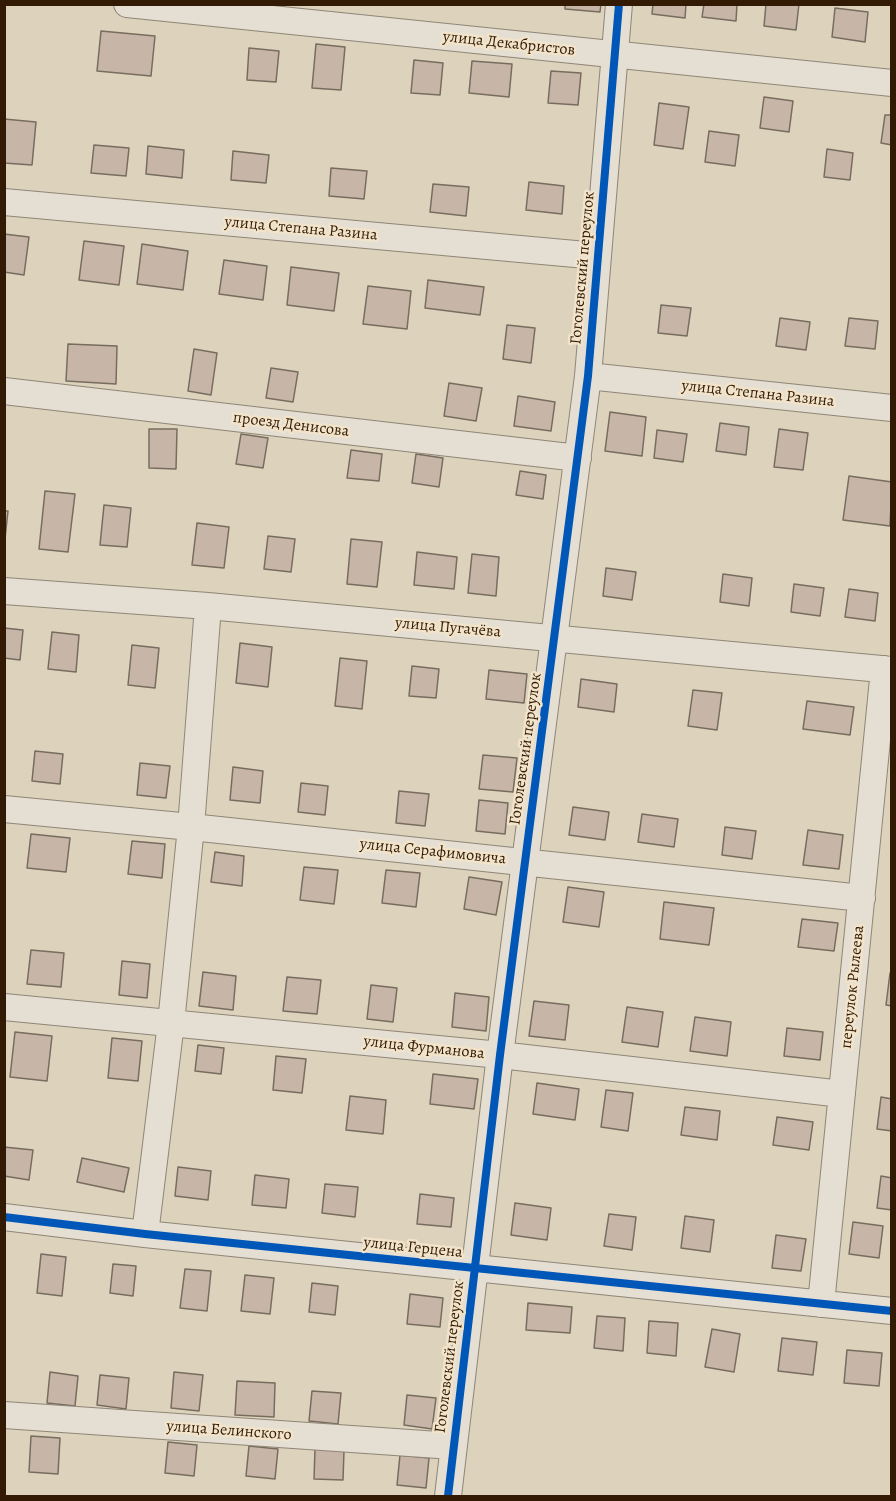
<!DOCTYPE html>
<html>
<head>
<meta charset="utf-8">
<style>
  body { margin:0 }
  #map { position:relative; width:896px; height:1501px; overflow:hidden; background:#ddd2bb; font-family:Alegreya,serif }
  canvas { display:block }
  .frame { position:absolute; inset:0; border:6px solid #321a04; pointer-events:none }
</style>
</head>
<body>
<div id="map">
<canvas width="896" height="1501"></canvas>
<div class="frame"></div>
</div>
<script>
const ctx = document.querySelector('canvas').getContext('2d');
ctx.lineJoin = 'round';
function fill(path, color) { ctx.fillStyle = color; ctx.fill(path, 'evenodd'); }
function stroke(path, color, width, dash) { ctx.strokeStyle = color; ctx.lineWidth = width; ctx.lineCap = dash ? 'butt' : 'round'; ctx.setLineDash(dash || []); ctx.stroke(path); }
function write(font, color, halo, rows, align = 'center') {
  ctx.font = font + ' Alegreya,serif'; ctx.lineWidth = 5; ctx.setLineDash([]); ctx.textBaseline = 'middle'; ctx.strokeStyle = halo; ctx.fillStyle = color; for (const [text, x, y, turn = 0] of rows) {
    ctx.save(); ctx.translate(x, y); ctx.rotate((+turn || 0) * Math.PI / 180); ctx.textAlign = isNaN(turn) ? turn : align; if (halo) ctx.strokeText(text, 0, 0); ctx.fillText(text, 0, 0); ctx.restore();
  }
}
const building = new Path2D(`
  M565,4h36l-1,8 -35,-3z
  M653,4h33l-1,14 -33,-4z
  M704,4h33l-1,17 -34,-4z
  M766,4h33l-3,26 -32,-4z
  M835,8l33,4 -3,30 -33,-5z
  M101,31l54,5 -4,40 -54,-5z
  M316,44l29,3 -4,43 -29,-2z
  M249,48l30,3 -3,31 -29,-2z
  M414,60l29,3 -3,32 -29,-2z
  M472,61l40,3 -3,33 -40,-4z
  M551,71l30,2 -3,32 -30,-2z
  M764,97l29,4 -4,31 -29,-4z
  M659,103l30,4 -6,42 -29,-4z
  M885,115h7v30l-11,-2z
  M4,119l32,3 -4,43 -28,-2z
  M709,131l30,4 -4,31 -30,-4z
  M94,145l35,3 -3,28 -35,-3z
  M148,146l36,4 -2,28 -36,-4z
  M827,149l26,4 -3,27 -26,-3z
  M233,151l36,4 -3,28 -35,-3z
  M331,168l36,3 -3,28 -35,-3z
  M529,182l35,4 -2,28 -36,-4z
  M433,184l36,3 -3,29 -36,-4z
  M4,234l25,3 -5,38 -20,-3z
  M84,241l40,5 -5,39 -40,-5z
  M142,244l46,7 -5,39 -46,-6z
  M224,260l43,6 -4,34 -44,-6z
  M291,267l48,6 -5,38 -47,-6z
  M428,280l56,7 -4,28 -55,-7z
  M368,286l43,5 -4,38 -44,-5z
  M661,305l30,3 -4,28 -29,-3z
  M780,318l30,4 -4,28 -30,-4z
  M849,318l29,3 -3,28 -30,-3z
  M507,325l28,3 -4,35 -28,-4z
  M68,344l49,2 -1,38 -50,-3z
  M194,349l23,4 -6,42 -23,-4z
  M271,368l27,4 -5,30 -27,-4z
  M449,383l33,5 -6,33 -32,-5z
  M518,396l37,6 -4,29 -37,-5z
  M610,412l36,5 -4,39 -37,-5z
  M720,423l29,4 -3,28 -30,-4z
  M149,429h28l-1,40 -27,-1z
  M779,429l29,4 -5,37 -29,-3z
  M657,430l30,4 -4,28 -29,-4z
  M241,434l27,4 -5,30 -27,-4z
  M351,450l31,4 -3,27 -32,-3z
  M416,454l27,4 -4,29 -27,-4z
  M520,471l26,4 -3,24 -27,-4z
  M849,476l43,6 -2,44 -47,-6z
  M45,491l30,3 -7,58 -29,-3z
  M104,505l27,3 -4,39 -27,-2z
  M4,511h4l-4,37z
  M197,523l32,4 -5,41 -32,-3z
  M268,536l27,3 -4,33 -27,-3z
  M351,539l31,3 -5,45 -30,-3z
  M417,552l40,5 -3,32 -40,-4z
  M472,554l27,3 -3,39 -28,-3z
  M606,568l30,4 -4,28 -29,-4z
  M723,574l29,4 -3,28 -29,-4z
  M794,584l30,4 -4,28 -29,-4z
  M849,589l29,4 -3,28 -30,-4z
  M4,628l19,2 -3,30 -16,-2z
  M52,632l27,3 -3,37 -28,-3z
  M240,643l32,4 -4,40 -32,-4z
  M132,645l27,3 -4,40 -27,-3z
  M340,658l27,3 -5,48 -27,-3z
  M412,666l27,3 -3,29 -27,-2z
  M489,670l38,4 -3,29 -38,-4z
  M581,679l36,5 -3,28 -36,-5z
  M693,690l29,3 -5,37 -29,-4z
  M807,701l47,6 -4,28 -47,-6z
  M35,751l28,3 -3,30 -28,-3z
  M483,755l34,3 -4,34 -34,-3z
  M140,763l30,3 -4,32 -29,-3z
  M233,767l30,4 -3,32 -30,-3z
  M301,783l27,3 -3,29 -27,-3z
  M399,791l30,3 -4,32 -29,-3z
  M479,800l29,3 -3,31 -29,-3z
  M573,807l36,5 -4,28 -36,-5z
  M642,814l36,5 -4,28 -36,-5z
  M725,827l31,4 -4,28 -30,-4z
  M808,830l35,5 -4,34 -36,-4z
  M31,834l39,4 -4,34 -39,-4z
  M132,841l33,3 -3,34 -34,-4z
  M215,852l29,4 -2,30 -31,-4z
  M304,867l34,3 -4,34 -34,-4z
  M386,870l34,3 -4,34 -34,-4z
  M469,877l33,5 -6,33 -32,-6z
  M568,887l36,5 -5,35 -36,-5z
  M664,902l50,6 -5,37 -49,-6z
  M802,919l36,4 -4,28 -36,-4z
  M31,950l33,3 -3,34 -34,-3z
  M122,961l28,3 -3,34 -28,-3z
  M203,972l33,4 -3,34 -34,-4z
  M890,973h2v33l-6,-1z
  M287,977l34,3 -4,34 -34,-3z
  M371,985l26,3 -4,34 -26,-3z
  M455,993l34,4 -3,34 -34,-4z
  M534,1001l35,4 -4,35 -36,-4z
  M627,1007l36,5 -5,35 -36,-5z
  M695,1017l36,5 -4,34 -37,-5z
  M787,1028l36,4 -3,28 -36,-4z
  M15,1032l37,4 -5,45 -37,-4z
  M112,1038l30,3 -4,40 -30,-3z
  M198,1045l26,3 -3,26 -26,-3z
  M276,1056l30,3 -4,34 -29,-3z
  M433,1074l45,5 -4,30 -44,-5z
  M537,1083l42,6 -4,31 -42,-6z
  M606,1090l27,3 -5,38 -27,-4z
  M350,1096l36,4 -3,34 -37,-4z
  M881,1097l11,2v32l-15,-2z
  M685,1107l35,4 -3,29 -36,-5z
  M777,1117l36,5 -4,28 -36,-5z
  M4,1147l29,3 -4,30 -25,-4z
  M82,1158l47,10 -5,24 -47,-10z
  M178,1167l33,4 -3,29 -33,-4z
  M255,1175l34,4 -3,29 -34,-3z
  M881,1176l11,2v32l-15,-2z
  M325,1184l33,3 -3,30 -33,-4z
  M420,1194l34,4 -3,29 -34,-3z
  M515,1203l36,5 -4,32 -36,-5z
  M609,1214l27,3 -4,33 -28,-4z
  M685,1216l29,4 -4,32 -29,-4z
  M853,1222l30,4 -4,32 -30,-4z
  M776,1235l30,4 -5,32 -29,-3z
  M41,1254l25,3 -4,39 -25,-3z
  M113,1264l23,2 -3,30 -23,-3z
  M185,1269l26,2 -4,40 -27,-3z
  M245,1275l29,3 -4,36 -29,-3z
  M312,1283l26,3 -3,29 -26,-3z
  M410,1294l33,4 -3,29 -33,-3z
  M528,1303l44,4 -2,26 -44,-3z
  M597,1316l28,2 -2,33 -29,-3z
  M649,1321l29,2 -2,33 -29,-3z
  M712,1329l28,5 -6,38 -29,-5z
  M782,1338l35,4 -4,33 -35,-4z
  M847,1350l35,3 -3,33 -35,-3z
  M50,1372l28,4 -3,30 -28,-3z
  M174,1372l29,3 -4,36 -28,-3z
  M100,1375l29,3 -3,31 -29,-4z
  M237,1381l38,2 -1,34 -39,-2z
  M312,1391l29,2 -3,31 -29,-3z
  M407,1395l29,3 -4,31 -28,-4z
  M31,1436l29,2 -2,36 -29,-2z
  M168,1442l29,3 -3,31 -29,-3z
  M249,1446l29,3 -3,30 -29,-3z
  M315,1449l29,1 -1,30 -29,-1z
  M400,1455l29,3 -3,30 -29,-3z`);
const minor = new Path2D(`
  M127,4l765,79
  M4,202l593,54
  M588,376l304,32
  M4,391l574,67
  M4,591l204,15 684,64
  M4,809l187,18 671,71
  M4,1007l496,48 342,39
  M4,1217l141,17 747,77
  M145,1234l26,-211 20,-196 17,-221
  M821,1304l63,-635
  M4,1415l449,31
  M448,1496l52,-441 88,-679 31,-372`);
const cycleway = new Path2D(`
  M4,1217l141,17 747,77
  M448,1496l52,-441 88,-679 31,-372`);
const streetNames = [
  ["улица Декабристов",509,44,6],
  ["улица Степана Разина",301,229,5],
  ["Гоголевский переулок",583,268,-85],
  ["улица Степана Разина",758,394,6],
  ["проезд Денисова",291,425,7],
  ["улица Пугачёва",448,628,5],
  ["Гоголевский переулок",526,749,-82],
  ["улица Серафимовича",433,852,6],
  ["переулок Рылеева",853,987,-84],
  ["улица Фурманова",424,1048,6],
  ["улица Герцена",413,1248,6],
  ["Гоголевский переулок",450,1357,-83],
  ["улица Белинского",229,1431,4]
];
fill(building, '#c7b5a8');
stroke(building, '#776d5f', 1.5);
stroke(minor, '#8f8676', 28);
stroke(minor, '#e4ded3', 26);
stroke(cycleway, '#0057b8', 8);
write('16px', '#321a04', '#f2e4ca', streetNames);
</script>
</body>
</html>
